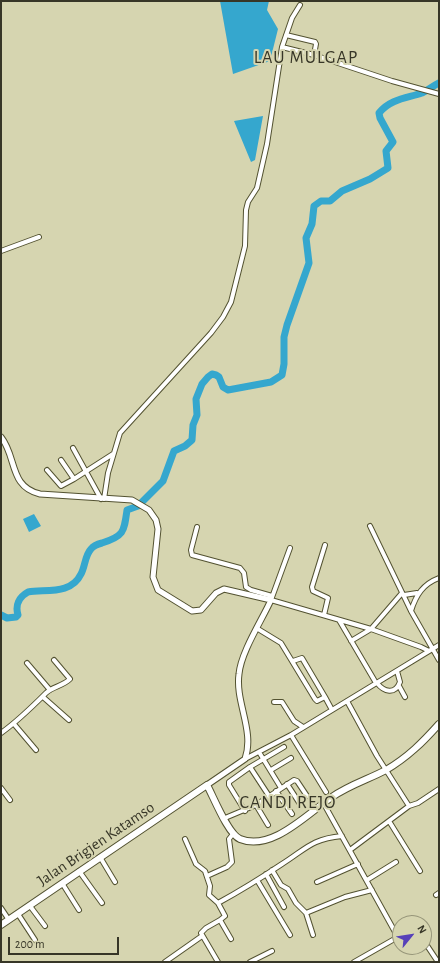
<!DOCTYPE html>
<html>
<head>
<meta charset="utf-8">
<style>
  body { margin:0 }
  #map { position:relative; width:440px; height:963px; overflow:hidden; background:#d6d5b0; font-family:"Alegreya Sans",sans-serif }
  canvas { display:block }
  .frame { position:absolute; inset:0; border:2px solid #373627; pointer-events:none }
  .north { position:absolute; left:392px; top:915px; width:40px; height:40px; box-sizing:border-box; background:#d6d5b0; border:1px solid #969579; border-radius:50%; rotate:60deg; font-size:11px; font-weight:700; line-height:16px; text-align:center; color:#373627 }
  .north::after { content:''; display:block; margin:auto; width:14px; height:18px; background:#5741b9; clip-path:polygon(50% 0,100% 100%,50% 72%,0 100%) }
  .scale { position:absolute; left:8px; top:937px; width:111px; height:18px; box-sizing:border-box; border:2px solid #373627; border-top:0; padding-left:5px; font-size:12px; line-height:14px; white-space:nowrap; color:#373627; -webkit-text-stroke:3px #d6d5b0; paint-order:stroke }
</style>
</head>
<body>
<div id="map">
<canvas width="440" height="963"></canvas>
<div class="frame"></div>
<div class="north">N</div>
<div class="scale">200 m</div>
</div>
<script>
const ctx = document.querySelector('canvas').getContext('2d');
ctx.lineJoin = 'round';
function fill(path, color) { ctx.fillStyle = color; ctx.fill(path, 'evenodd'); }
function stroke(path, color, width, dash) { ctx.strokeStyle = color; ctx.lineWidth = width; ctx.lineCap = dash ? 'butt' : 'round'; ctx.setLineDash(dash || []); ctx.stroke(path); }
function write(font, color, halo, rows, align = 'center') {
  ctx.font = font + ' "Alegreya Sans",sans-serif'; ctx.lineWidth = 4; ctx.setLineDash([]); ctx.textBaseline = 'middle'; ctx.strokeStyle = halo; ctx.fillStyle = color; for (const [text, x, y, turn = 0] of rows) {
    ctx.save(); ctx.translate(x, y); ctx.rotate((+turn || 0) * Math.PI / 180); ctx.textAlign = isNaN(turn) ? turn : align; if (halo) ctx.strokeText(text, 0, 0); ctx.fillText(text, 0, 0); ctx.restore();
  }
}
const water = new Path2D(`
  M220,1h49l-2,9 11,19 -8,32 -37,13z
  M263,116l-8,44 -4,2 -17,-41z
  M34,514l7,12 -12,6 -6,-13z`);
const river = new Path2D(`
  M1,615l6,3 9,-1 2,-2c-3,-10 1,-18 10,-23 18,-3 43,3 53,-18 4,-7 4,-19 10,-25 3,-4 7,-5 11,-6 22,-7 22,-11 25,-33l11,-4 25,-25 11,-30 11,-5 7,-6 1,-15 4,-10 -1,-16 6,-15 6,-7 4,-3 4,1 3,2 4,10 5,3 43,-8 11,-7 2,-11v-27l3,-12 22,-62 -3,-25 6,-14 2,-18 7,-5h9l12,-10 28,-12 18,-11 -2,-17 7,-9 -13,-24 -1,-5c11,-14 28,-15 43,-20 6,-3 11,-7 17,-10`);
const minor = new Path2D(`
  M286,35l29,7 1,2 -2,11
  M282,47l32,8 78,26 47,13
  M1,251l38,-14
  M73,448l28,51
  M47,470l14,16 13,-7 -13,-19
  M74,479l39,-25
  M104,499l4,-26 12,-40 91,-100 12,-16 8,-15 14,-56 1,-36 2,-8 9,-14 10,-44 15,-97 10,-29 8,-13
  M370,526l41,85 28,49
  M197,527l-6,23 1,5 48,13 4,5 2,14 5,3 21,6
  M290,548l-19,52 100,29 50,18 8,4
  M404,595l13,-2
  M411,611c5,-16 12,-27 28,-33
  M324,615l4,-17 -15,-7 -1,-4 13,-42
  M339,620l37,63
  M258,629l23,14 34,56 2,2 8,-4 7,13
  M351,641l20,-12 31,-36
  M293,661l9,-3 23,39
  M27,663l23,27
  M377,683c7,9 18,12 23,-1l-3,-11
  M399,686l6,11
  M43,697l26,23
  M347,701l30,55 32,50
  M274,702h8l12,19 9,6
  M14,724l22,26
  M1,733c17,-12 30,-25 45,-40 6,-6 17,-7 24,-14l-16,-19
  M291,735l35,57
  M259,752l22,36
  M245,759l46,-24 148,-90
  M250,767l19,29
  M271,770l20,-12
  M287,784l13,20
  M1,788l9,12
  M276,791l16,23
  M324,804l76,137
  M256,805l12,20
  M245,811l-16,-26v-3l21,-15 34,-20
  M225,818l31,-13 38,-25 3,1 10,15
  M389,821l31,50
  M185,839l11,25 9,7 5,15 -1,9 9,8c22,-12 43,-25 64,-39 24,-15 29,-25 60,-28
  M350,850l59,-44 9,-3 21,-14
  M100,857l15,25
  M272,870l9,15 7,4 8,14 10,10 39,-16 27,-7
  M79,871l23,32
  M266,874l18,33
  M207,876l20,-9 5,-5 -3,-23 4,-5
  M257,880l33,55
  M367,880l29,-18
  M317,882l41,-18
  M62,883l17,27
  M436,895l3,-2
  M218,903l7,13 -5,4 11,19
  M30,906l15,20
  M1,908l8,12
  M306,913l7,22
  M18,914l17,26
  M424,941l14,21
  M165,962l37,-26
  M218,962l-17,-29 5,-5 14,-8
  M250,962l22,-11
  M354,962l44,-25`);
const tertiary = new Path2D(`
  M1,437c16,20 8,50 39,57l92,6 17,10 7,10 2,9 -5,48 5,13 34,21 9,-1 15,-17 8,-4 47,11c-9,20 -30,52 -32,74 -4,28 16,57 6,85l-38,26`);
const primary = new Path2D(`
  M1,925l206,-140c7,13 21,49 33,54 32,13 68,-26 92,-42 17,-12 37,-18 54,-27 22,-13 37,-28 53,-46`);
const streetNames = [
  ["Jalan Brigjen Katamso",96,844,-34]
];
const quarterNames = [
  ["LAU MULGAP",306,58],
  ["CANDI REJO",288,803]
];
fill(water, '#35a7ce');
stroke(river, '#35a7ce', 7);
stroke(minor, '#535231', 6);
stroke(tertiary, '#535231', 7);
stroke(primary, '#535231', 8);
stroke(minor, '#fff', 4);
stroke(tertiary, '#fff', 5);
stroke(primary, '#fff', 6);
write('16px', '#373627', '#d6d5b0', streetNames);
ctx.letterSpacing = '1px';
write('18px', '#373627', '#d6d5b0', quarterNames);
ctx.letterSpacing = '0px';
</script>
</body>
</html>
